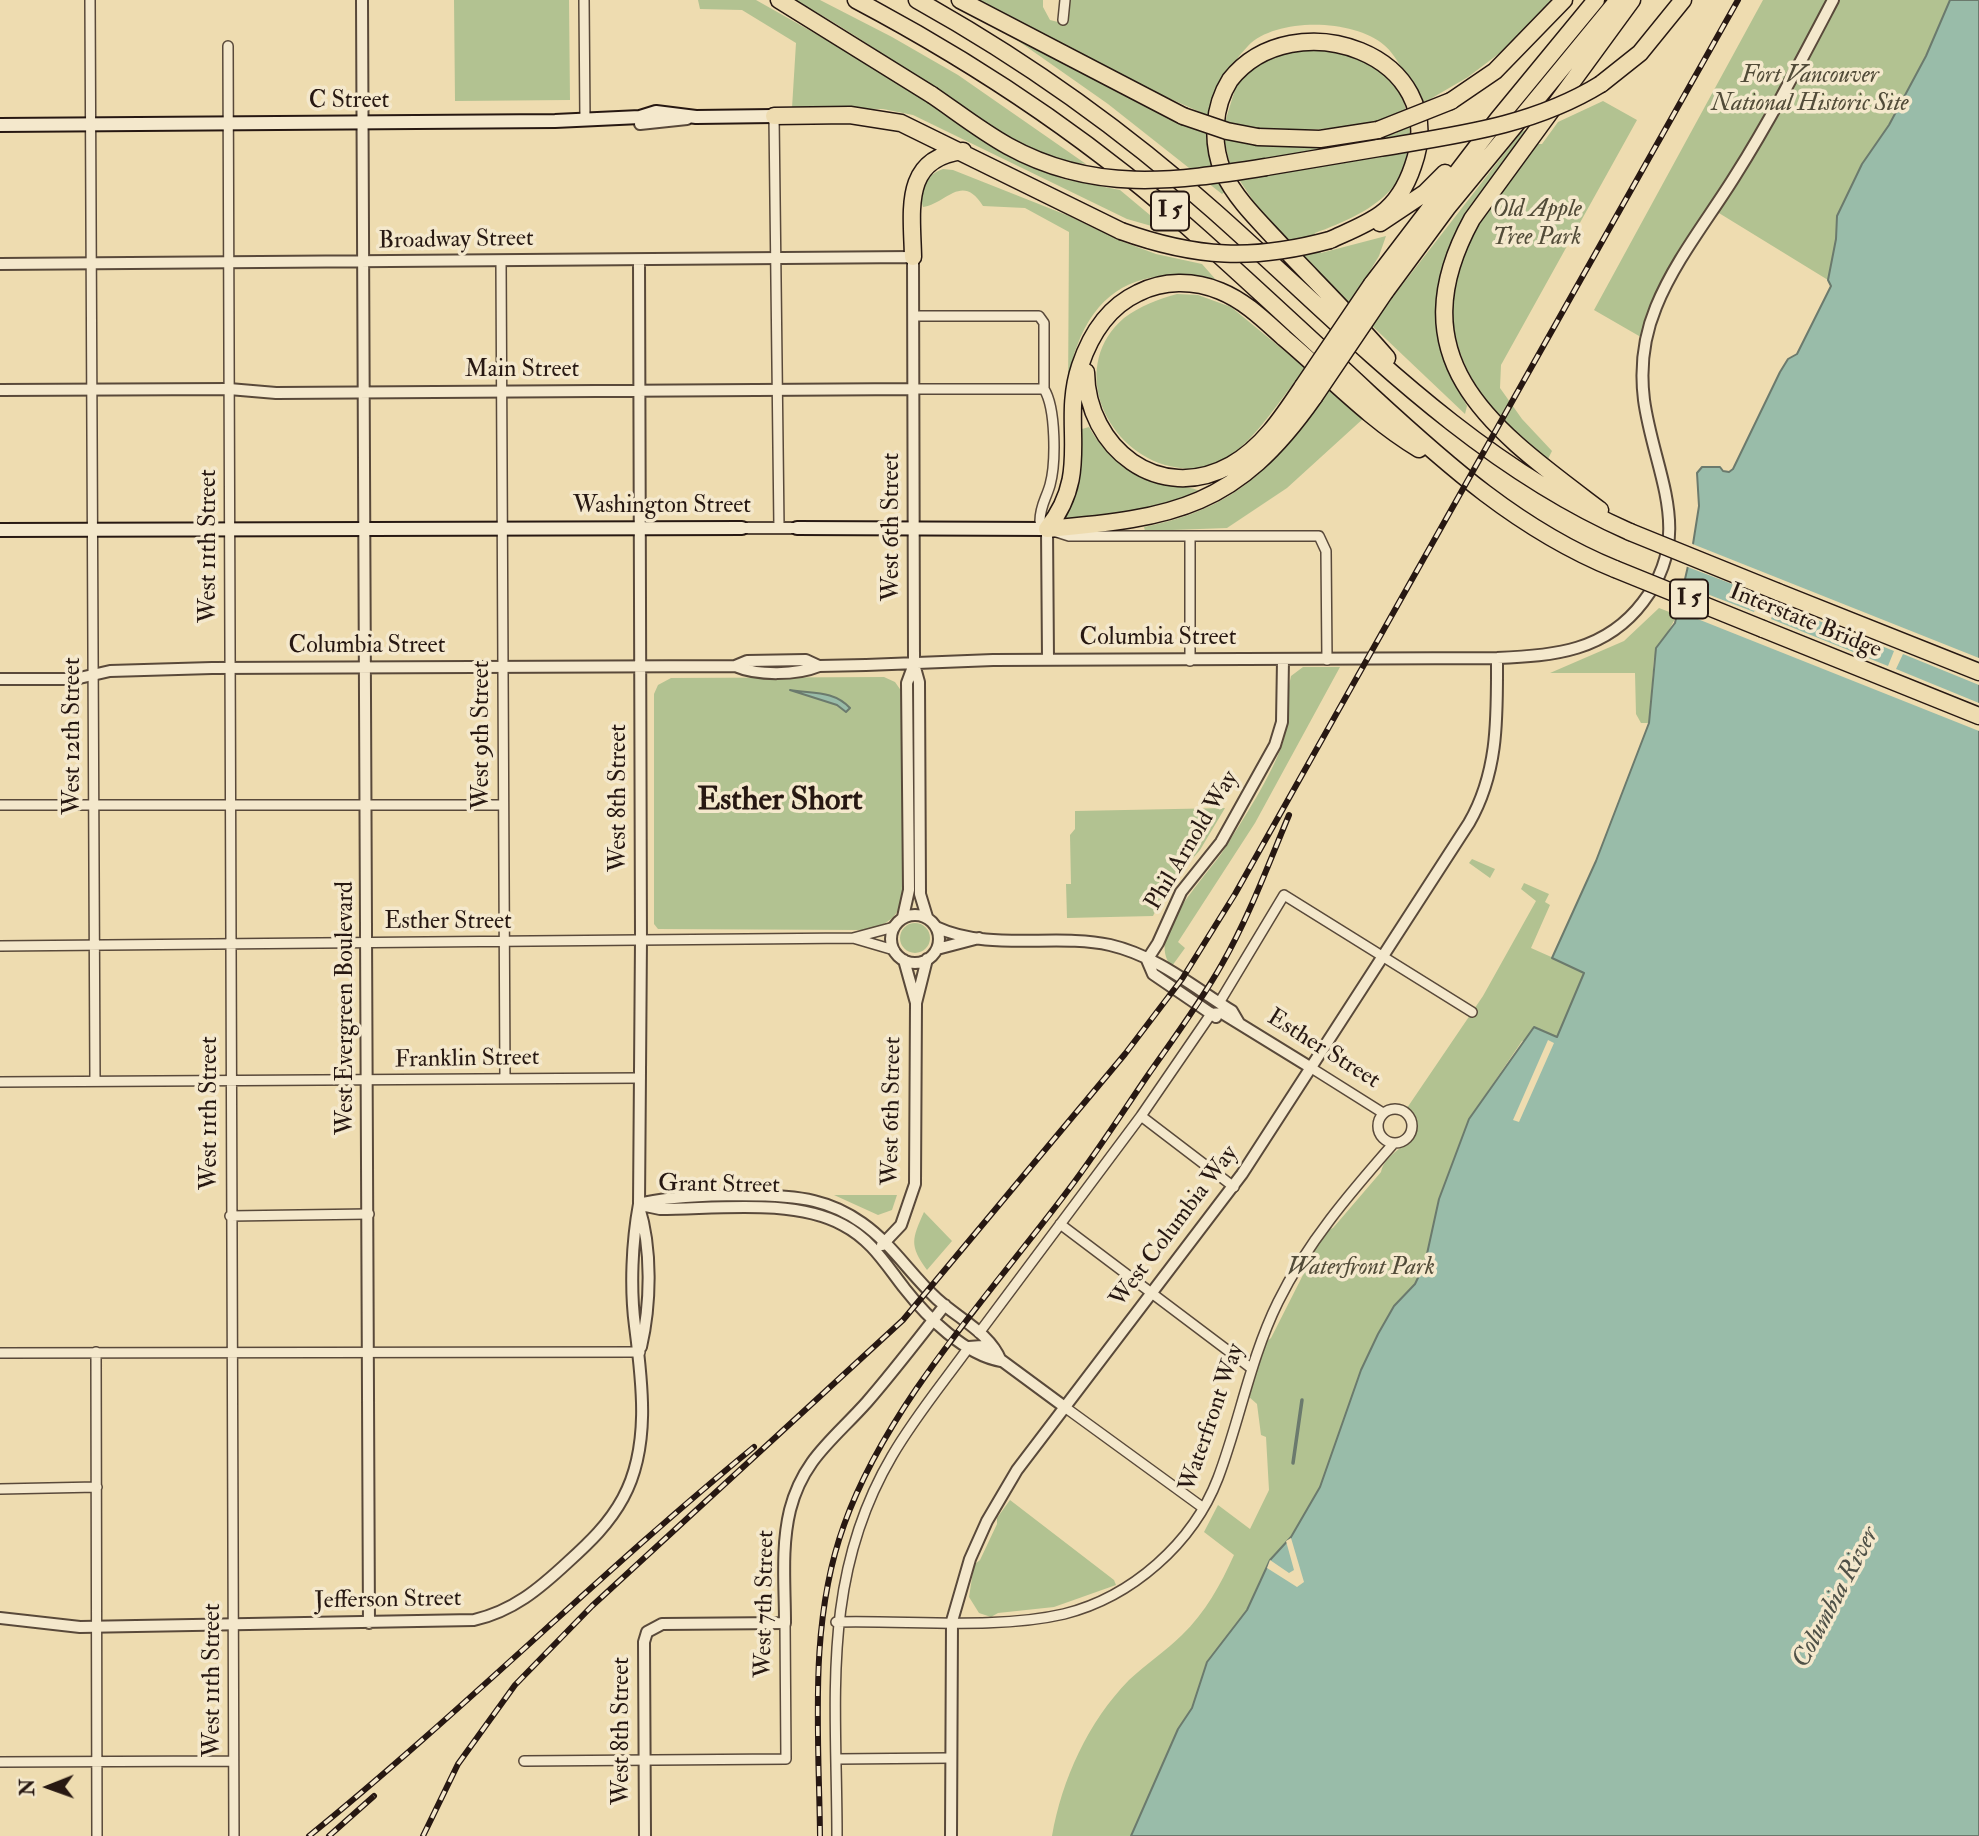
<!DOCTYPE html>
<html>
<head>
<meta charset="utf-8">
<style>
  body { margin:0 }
  #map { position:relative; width:1979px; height:1836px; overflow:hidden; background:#eedcb0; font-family:"IM FELL Double Pica",serif }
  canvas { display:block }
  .north { position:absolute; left:14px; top:1752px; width:70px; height:70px; -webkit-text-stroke:5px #f4e8cc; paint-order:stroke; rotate:269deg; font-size:19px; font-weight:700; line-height:28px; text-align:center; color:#271812 }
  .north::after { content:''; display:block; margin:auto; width:24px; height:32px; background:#271812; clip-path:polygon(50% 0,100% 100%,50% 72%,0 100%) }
</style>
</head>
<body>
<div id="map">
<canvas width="1979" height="1836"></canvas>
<div class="north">N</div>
</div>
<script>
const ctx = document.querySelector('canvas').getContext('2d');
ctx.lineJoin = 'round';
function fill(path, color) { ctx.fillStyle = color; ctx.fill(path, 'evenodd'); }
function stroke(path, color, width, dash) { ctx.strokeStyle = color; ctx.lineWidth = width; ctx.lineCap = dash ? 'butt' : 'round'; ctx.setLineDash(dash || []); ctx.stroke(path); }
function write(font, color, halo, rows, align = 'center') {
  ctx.font = font + ' "IM FELL Double Pica",serif'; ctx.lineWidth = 7; ctx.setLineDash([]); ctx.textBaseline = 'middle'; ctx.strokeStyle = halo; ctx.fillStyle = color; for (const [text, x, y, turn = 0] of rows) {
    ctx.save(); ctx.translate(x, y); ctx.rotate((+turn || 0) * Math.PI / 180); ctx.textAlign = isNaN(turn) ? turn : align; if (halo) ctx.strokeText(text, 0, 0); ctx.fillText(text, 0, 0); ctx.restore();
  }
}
const green = new Path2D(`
  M454,0h115l1,100 -115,1z
  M698,0h58l145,82 98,69 64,28 57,11 49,41 -42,-12 -214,-104 -30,-6 -91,-1 4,-65 -54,-33 -42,-1z
  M794,0h26l72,37 66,38 128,89c-51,-5 -92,-35 -134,-63 -52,-34 -102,-72 -158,-101z
  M973,0h70v7l7,13 12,3 3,-23h487l-47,49 -37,28 -48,28c-6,-15 -23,-50 -36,-60 -30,-26 -108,-28 -136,1 -20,20 -29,43 -39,70l-70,-31z
  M1763,0h187l-24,56 -37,69 -27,39 -25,52 -1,23 -8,41 -114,-70 -39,60 -29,70 -52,-30z
  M997,26l173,92 38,15 18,58 -4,3 -114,-90z
  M1338,45c13,7 44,19 53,29 8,9 13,28 16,40 17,70 -36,99 -92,119l6,20 65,-17 -7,20 -20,33 26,18 136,-175 9,-4 -75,113 -11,114 10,27 13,24 -2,8 -117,-111 -90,-95 -28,-42 -6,-28 1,-16 12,-39 20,-20 28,-17zM1394,117l3,16c-52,14 -106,19 -158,7l3,-14c54,7 100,4 152,-9zM1398,138v15l-146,24z
  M1603,101l34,19 -136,245 -1,23 22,31 30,32 -4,8c-70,-52 -122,-124 -81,-214 17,-36 46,-69 70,-101h5l16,-22z
  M943,169l10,1 116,46 52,25 35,13 46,10 15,17c-64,-14 -115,-2 -140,65 -7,16 -7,36 -9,53l1,-167 -44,-24 -42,-2c-21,-34 -37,-2 -60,1 -5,-18 3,-32 20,-38z
  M1177,294l21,1 33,12 134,110 -78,71 -60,40 -82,3 -1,-4c91,-18 129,-59 181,-131l-25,-21c-24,30 -48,71 -83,89 -16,8 -36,5 -52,1 -63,-19 -95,-101 -41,-147 16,-12 34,-19 53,-24z
  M1089,427c16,28 40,49 72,56 16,4 29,2 43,10l-49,18 -92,9 15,-31 4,-60z
  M1659,608l18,7 -23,43 -5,65h-8l-5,-9 -1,-41h-85l74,-32z
  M1303,667h37l-85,156 -77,119 7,6 -13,18c-29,-29 39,-94 53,-118 19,-30 45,-70 57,-103 8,-23 3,-46 9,-69z
  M884,677l11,5 7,10 2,198c-4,25 -12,33 -37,40l-209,-1 -4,-5v-230l4,-9 13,-7z
  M1225,808l-25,42 -33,38 -14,28 -86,2 -1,-34h5l-1,-49 5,-6v-18z
  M1472,859l23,10 -5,9 -21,-15z
  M1524,883l25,11 -4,8 5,3 -19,43 54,24 -28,65 -35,4 -53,78 -30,80 -14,64 -10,21 -21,22 -16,28 -17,36 -41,117 -29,50 -31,43 -13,30 -40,52 -15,46 -14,21 -47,107h-79c10,-57 36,-114 77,-156 17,-16 37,-29 53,-45 23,-22 39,-51 52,-80l-30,-23 14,-27 32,24 19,-39 -3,-53 -5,-2 -4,-31 -9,-8 18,-54 5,-4 34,-67v-8l23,-33 5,-2 48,-56c5,-22 33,-25 35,-48l-9,-16 76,-112 53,-95 -15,-12z
  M900 938a15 15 0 1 1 30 0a15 15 0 1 1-30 0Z
  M834,1195h63l-5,15 -14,5z
  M924,1212l28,29 -25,29c-18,-25 -15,-31 -3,-58z
  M1010,1500l104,80 2,5 -62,22 -56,6 -7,4 -12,-4 -10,-16 5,-32 6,-5 17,-36v-6z`);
const water = new Path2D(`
  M1950,0h29v1836h-848l47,-107 14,-21 15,-46 40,-52 23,-50 21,-23 29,-50 41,-117 17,-36 16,-28 21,-22 10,-21 14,-64 30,-80 65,-92 23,10 27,-64 -32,-15 44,-97 53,-138 7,-75 19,-25 18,-79 6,-38 -2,-33 5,-6h18l3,4 6,1 4,-3 47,-97 8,-13 9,-5 34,-68 -3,-6 8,-41 1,-23 25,-52 27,-39 37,-69z
  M790,690c22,4 43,0 60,18l-4,4 -9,-7z`);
const pier = new Path2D(`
  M1690,543l289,115v27l-76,-31 -7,15 83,34v28l-304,-121 6,-26 73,28 7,-17 -76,-29zM1777,604l117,47 -6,15 -117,-47z
  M1548,1040l6,3 -35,79 -6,-2z
  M1291,1538l13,44 -7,5 -30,-19 3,-8 19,13 5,-3 -8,-29z`);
const stream = new Path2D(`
  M1293,1463l9,-63`);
const minor = new Path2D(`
  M90,0l5,1081
  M584,0l1,120
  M1063,20l2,-20
  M228,46l6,1790
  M774,116l5,412
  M501,261l4,818
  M914,316h125l5,7v66
  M915,389h129
  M1044,389c12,19 12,74 6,96 -4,14 -10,21 -10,36l7,8 22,7h250l7,15 1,109
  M1190,536v125
  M0,805h503
  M853,938l41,-11
  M0,946l853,-8 41,12
  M1219,1003l65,-108 188,117
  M1313,1069l70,44
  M0,1082l640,-4
  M1378 1126a17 17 0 1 1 34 0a17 17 0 1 1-34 0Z
  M1141,1116l93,71
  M230,1216l139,-2
  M1060,1224l191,144
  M979,1333l162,-217 70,-102
  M96,1352l1,484
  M0,1353l640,-1
  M1066,1408l136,99
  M0,1489l97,-2
  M836,1622c73,-2 159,8 228,-8 68,-17 129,-71 154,-136 22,-58 32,-119 60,-176 29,-59 72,-109 115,-158
  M837,1759l113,-1
  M524,1761l262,-2 -1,-136
  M0,1762l233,-1
  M837,1836c0,-135 -17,-258 55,-380 22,-38 51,-73 77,-109`);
const tertiary = new Path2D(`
  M362,0l7,1623
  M640,124l47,-5
  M0,264l913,-7 1,407 5,18 1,212 7,23
  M0,390l229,-1 47,4 639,-4
  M742,528h55
  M1047,529l1,130
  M735,666c23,10 62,9 84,0
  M0,679h75l35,-8 102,-3 523,-2 12,-5 59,-1 13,6 47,-1 127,-5 504,-2c57,-2 109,-7 146,-56 53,-68 11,-129 1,-202 -4,-32 0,-64 12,-93 19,-47 53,-89 79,-131 36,-57 67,-117 98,-176
  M891 939a24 24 0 1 1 48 0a24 24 0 1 1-48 0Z
  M903,917l6,-27 -2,-207 7,-19
  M936,927c53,25 120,6 174,18 47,11 82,41 122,66l7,12
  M937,949l42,-11
  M904,960l12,43
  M1147,960l11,-17 23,-51 40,-50 54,-97 7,-23 1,-62
  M1147,960l6,14 63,43
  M1211,1014l11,-1 91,56
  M639,1204c34,-10 140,-12 175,-3 17,4 34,12 48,22 30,21 48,51 75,76 22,20 53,34 64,62
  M641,1205l19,4c56,0 133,-11 183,16 29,15 43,40 62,64 22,28 60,66 96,72
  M639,1207c13,41 12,97 2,140
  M882,1245l19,-20 14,-41 1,-181 11,-44
  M969,1347l13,-1 84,62
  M0,1618l80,9 394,-7c39,-9 65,-31 94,-58 21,-19 41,-38 55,-64 28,-51 19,-117 12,-172 -5,-38 -3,-84 4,-122l2,-265 -2,-678
  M645,1836l-1,-194 3,-10 15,-8 123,-1c0,-37 -4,-76 5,-113 13,-51 44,-71 77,-108 27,-31 52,-64 78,-97
  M951,1836l1,-215 18,-62 17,-38 30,-51 225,-296 227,-351c30,-52 28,-107 28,-165`);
const secondary = new Path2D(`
  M0,125l555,-4 85,-4 16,-5 40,5 78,-1
  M797,528l250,1
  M0,530l742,-2`);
const motorway = new Path2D(`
  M779,0l153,95
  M856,0c123,65 240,143 343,237 58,52 115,105 172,158 75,69 148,135 244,174
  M917,0c106,59 206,130 297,211 131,116 252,249 416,321
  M960,0l223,116
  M1601,84l39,-31 43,-53
  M1451,101l44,-30 69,-71
  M774,116l76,-1 51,8 220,108
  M1258,137l62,2 58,-9
  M1266,167l113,-19
  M1380,223l45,-30 20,-20
  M1330,240c17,-8 36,-15 51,-26 16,-12 26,-30 32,-48 40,-112 -120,-166 -183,-86 -17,27 -19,62 -7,92 13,28 38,51 59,74 35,37 72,73 105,112
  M913,257c-1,-47 -11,-99 50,-106
  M1372,284l126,-165 98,-119
  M1385,292l62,-84 171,-208
  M1086,372c1,76 73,133 145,93 32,-18 52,-49 72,-79
  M1600,510c-103,-78 -207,-147 -128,-291l160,-219
  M1047,529c46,-58 13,-103 33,-163 10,-30 28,-59 58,-73 25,-13 56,-13 82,-2 25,10 44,29 64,47 44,37 86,82 135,111
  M1047,529c128,-11 190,-22 267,-132
  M1778,592l201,80
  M1763,629l216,87`);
const rail = new Path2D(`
  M309,1836c153,-124 292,-264 445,-389
  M329,1836l45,-40
  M423,1836l35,-72 57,-79 77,-79 311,-286 222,-266 57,-75 53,-85 503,-894
  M820,1836c-1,-103 -12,-212 24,-311 43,-121 148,-233 225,-336 28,-37 53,-76 79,-114 26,-37 52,-72 74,-111 27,-47 46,-99 67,-149`);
const motorwayBridge = new Path2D(`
  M932,95c25,17 49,36 76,51 85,47 166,36 258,21
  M1183,116l44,15 31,6
  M1378,130l73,-29
  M1379,148c78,-13 154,-22 222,-64
  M1121,231c75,27 132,30 209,9
  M1303,386l69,-102
  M1314,397l71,-105
  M1630,532l148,60
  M1615,569l148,60`);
const shields = [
  [1170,211,38],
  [1689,599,38]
];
const shieldNames = [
  ["I 5",1170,211],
  ["I 5",1689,599]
];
const parkNames = [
  ["Fort Vancouver",1810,77],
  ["National Historic Site",1810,105],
  ["Old Apple",1537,211],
  ["Tree Park",1537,239],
  ["Waterfront Park",1361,1269]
];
const streetNames = [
  ["C Street",349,102],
  ["Broadway Street",456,241,-1],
  ["Main Street",522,371],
  ["Washington Street",662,507],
  ["West 6th Street",893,527,-90],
  ["West 11th Street",210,546,-90],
  ["Interstate Bridge",1805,622,22],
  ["Columbia Street",1158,639],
  ["Columbia Street",367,647],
  ["West 9th Street",483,735,-90],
  ["West 12th Street",74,736,-90],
  ["West 8th Street",620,798,-90],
  ["Phil Arnold Way",1193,841,-59],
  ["Esther Street",448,923],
  ["West Evergreen Boulevard",347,1008,-90],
  ["Esther Street",1323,1050,32],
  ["Franklin Street",467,1060,-1],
  ["West 6th Street",893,1111,-89],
  ["West 11th Street",211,1113,-90],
  ["Grant Street",719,1186,1],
  ["West Columbia Way",1175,1227,-53],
  ["Waterfront Way",1213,1418,-71],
  ["Jefferson Street",388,1601,-1],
  ["West 7th Street",766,1604,-89],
  ["West 11th Street",214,1680,-90],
  ["West 8th Street",623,1731,-90]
];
const waterNames = [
  ["Columbia River",1837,1598,-62]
];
const districtNames = [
  ["Esther Short",780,802]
];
fill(green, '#b2c291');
fill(water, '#99bca9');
stroke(water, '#6b7a6d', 2);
fill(pier, '#eedcb0');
stroke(stream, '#6b7a6d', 3.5);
stroke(minor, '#59493a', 12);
stroke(tertiary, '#59493a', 14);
stroke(secondary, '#271812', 16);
stroke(motorway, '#271812', 19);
stroke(minor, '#f4e8cc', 9);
stroke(tertiary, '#f4e8cc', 10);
stroke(secondary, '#f4e8cc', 12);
stroke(motorway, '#eedcb0', 16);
stroke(rail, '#271812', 6);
stroke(rail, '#f4e8cc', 3.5, [10]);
stroke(motorwayBridge, '#271812', 19, []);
stroke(motorwayBridge, '#eedcb0', 16);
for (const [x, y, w] of shields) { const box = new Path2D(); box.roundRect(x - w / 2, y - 19.5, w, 39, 5); ctx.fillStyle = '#f4e8cc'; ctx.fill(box); stroke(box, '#271812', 2); }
write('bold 23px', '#271812', null, shieldNames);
write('italic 24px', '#514b38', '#f4e8cc', parkNames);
write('24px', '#271812', '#f4e8cc', streetNames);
write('italic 26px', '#4f5147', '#f4e8cc', waterNames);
write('bold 32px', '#271812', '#f4e8cc', districtNames);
</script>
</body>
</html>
